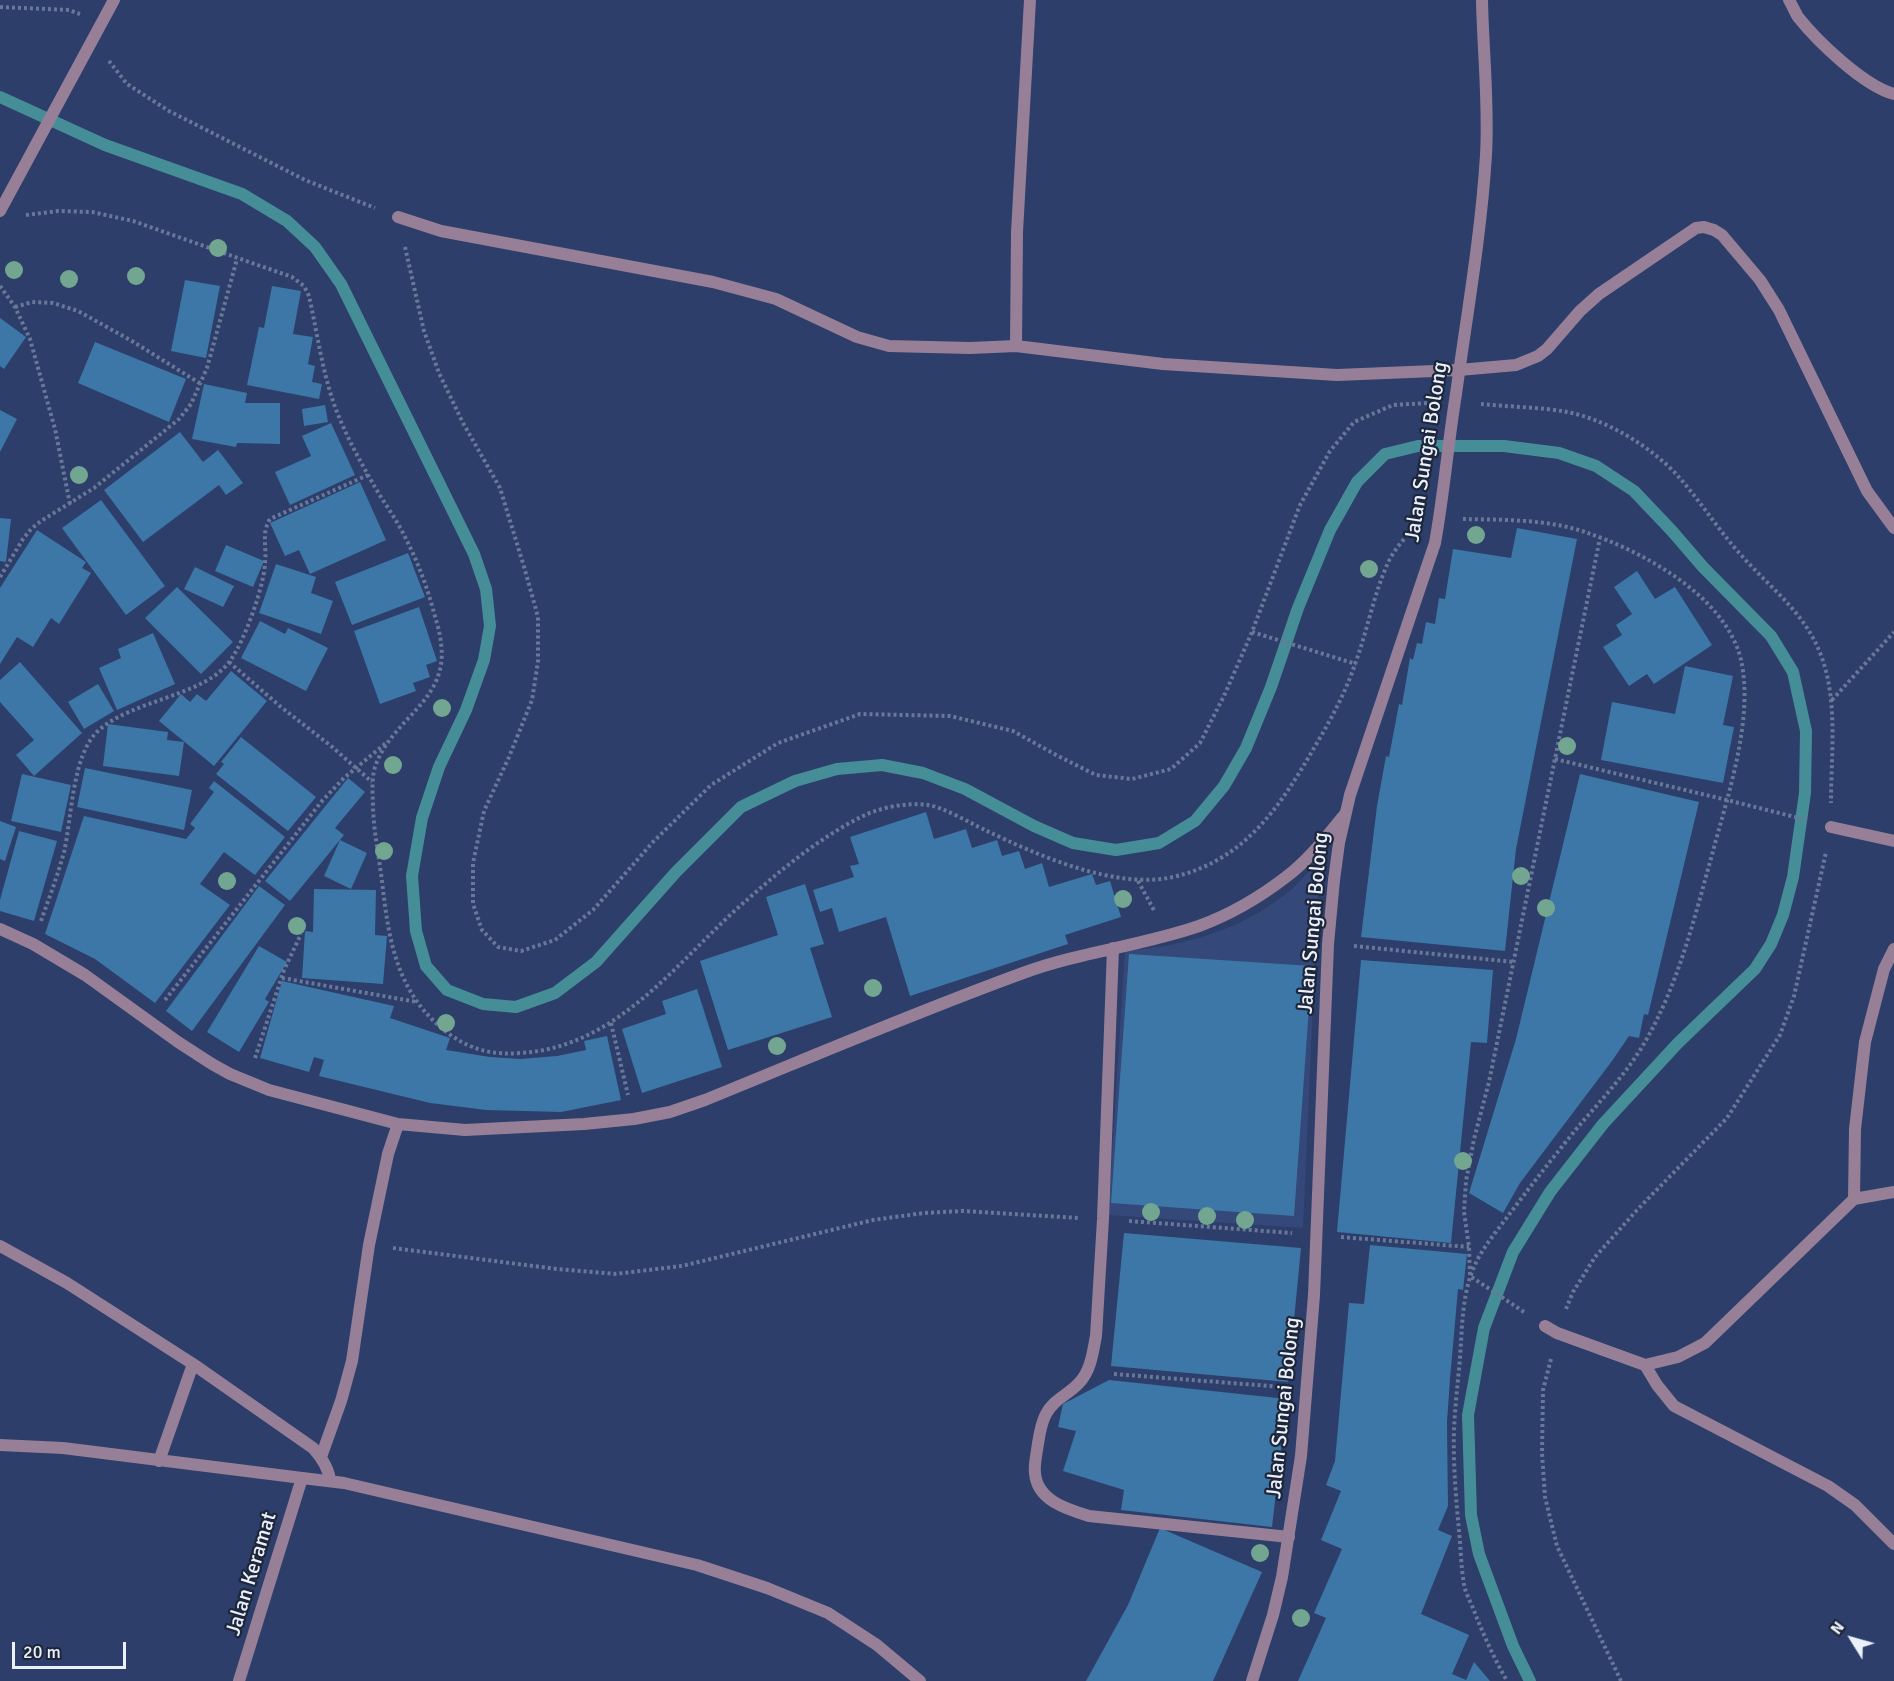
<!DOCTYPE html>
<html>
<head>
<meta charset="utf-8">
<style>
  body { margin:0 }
  #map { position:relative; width:1894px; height:1681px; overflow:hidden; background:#2c3e69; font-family:Signika,sans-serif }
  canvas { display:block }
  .north { position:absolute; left:1822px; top:1609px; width:60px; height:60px; -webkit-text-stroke:4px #1d263a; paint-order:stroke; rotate:307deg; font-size:16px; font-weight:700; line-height:24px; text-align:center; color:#ebf1fb }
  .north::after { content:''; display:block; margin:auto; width:21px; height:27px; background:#ebf1fb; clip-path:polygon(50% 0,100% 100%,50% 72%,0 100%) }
  .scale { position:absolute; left:12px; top:1642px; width:114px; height:27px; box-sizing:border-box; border:3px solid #ebf1fb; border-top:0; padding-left:8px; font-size:18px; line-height:21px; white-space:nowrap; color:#ebf1fb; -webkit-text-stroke:4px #1d263a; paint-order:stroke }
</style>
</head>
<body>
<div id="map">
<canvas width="1894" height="1681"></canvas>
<div class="north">N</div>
<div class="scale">20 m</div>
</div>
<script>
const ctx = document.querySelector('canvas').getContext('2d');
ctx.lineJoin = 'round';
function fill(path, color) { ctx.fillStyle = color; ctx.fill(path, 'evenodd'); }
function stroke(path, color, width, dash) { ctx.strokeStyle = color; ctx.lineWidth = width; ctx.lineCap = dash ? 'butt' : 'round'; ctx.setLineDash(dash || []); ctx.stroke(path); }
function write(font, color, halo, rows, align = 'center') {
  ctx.font = font + ' Signika,sans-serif'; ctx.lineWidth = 4.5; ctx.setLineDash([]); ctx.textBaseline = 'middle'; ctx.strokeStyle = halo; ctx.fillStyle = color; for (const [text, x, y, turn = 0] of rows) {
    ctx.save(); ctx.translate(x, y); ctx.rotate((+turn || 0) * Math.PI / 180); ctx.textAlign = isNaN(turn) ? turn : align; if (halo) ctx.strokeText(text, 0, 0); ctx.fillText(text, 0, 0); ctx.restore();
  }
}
const built = new Path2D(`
  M1324,856l-6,35 -15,337 -195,-13 17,-264 41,-5 37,-9 32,-12 27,-14 29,-21z`);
const stream = new Path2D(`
  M0,97l105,48 137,49 45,27 28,26 26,37 133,270 12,35 4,37 -6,34 -18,50 -27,57 -17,51 -10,58 4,55 10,35 21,24 36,14 33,3 39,-14 41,-31 80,-90 65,-65 54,-26 42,-12 45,-4 41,8 42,16 69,37 39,17 43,7 43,-7 36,-22 29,-35 22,-38 25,-61 27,-79 32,-78 27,-48 28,-28 33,-8h86l55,7 37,13 38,25 38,40 31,36 68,69 22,36 13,59 -1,62 -12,84 -10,38 -12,29 -16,25 -77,74 -75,81 -53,68 -37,60 -29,76 -16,87 3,100 8,39 34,92 17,35`);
const building = new Path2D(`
  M185,280l35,6 -14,72 -35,-7z
  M272,286l29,5 -8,43 20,3 -5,27 7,2 -3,16 10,2 -3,15 -72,-14 12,-58 5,1z
  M0,318l26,19 -22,32 -4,-3z
  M95,342l91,37 -17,43 -91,-39z
  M204,384l43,9 -2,10h35v41l-43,-1 -1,4 -44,-8z
  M325,405l3,17 -24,4 -2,-17z
  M0,410l17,9 -17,33z
  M331,423l24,52 -65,30 -15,-33 36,-16 -9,-20z
  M180,432l23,30 15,-12 25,33 -17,12 -7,-10 -76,57 -39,-52z
  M360,482l26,58 -76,34 -11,-24 -14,6 -15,-33z
  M101,500l64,86 -39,29 -64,-87z
  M0,518l11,1 -5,43 -6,-1z
  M1517,528l60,11 -61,310 -11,102 -144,-14 16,-131 9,-50 3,1 10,-53 3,1 8,-47 3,2 4,-17 5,1 4,-22 9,2 4,-26 6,1 8,-50 58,9z
  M37,530l49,32 -4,6 9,5 -32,51 -8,-6 -18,29 -16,-10 -17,27v-76z
  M226,545l38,16 -11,26 -38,-16z
  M408,553l17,44 -73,28 -17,-43z
  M276,564l40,13 -5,16 22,8 -12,33 -62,-21z
  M195,567l39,19 -11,21 -39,-18z
  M1637,571l18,28 20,-12 37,58 -58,39 -7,-10 -18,12 -26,-39 19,-12 -6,-10 16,-11 -18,-27z
  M177,587l56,55 -32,32 -56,-56z
  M419,607l18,54 -11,4 4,12 -17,6 3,8 -36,13 -26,-73z
  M260,621l25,13 3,-6 40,20 -22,43 -65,-33z
  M153,633l22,51 -58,26 -18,-42 22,-10 -3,-9z
  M20,662l62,71 -48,43 -18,-21 18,-15 -34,-38v-22z
  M1685,666l48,10 -10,49 11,2 -11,56 -122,-23 11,-58 63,12z
  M231,671l36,30 -53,65 -55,-45 22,-27 9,8 7,-8 9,7z
  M98,684l16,27 -30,18 -16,-27z
  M108,724l60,8 -1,8 17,2 -5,34 -76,-10z
  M241,737l75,60 -28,34 -72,-57 8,-10 -3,-2z
  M85,768l107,22 -8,40 -107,-23z
  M22,774l49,11 -10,47 -50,-11z
  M1580,774l119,28 -51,213 -4,-1 -5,24 -10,-2 -17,25 -92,122 -17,30 -34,-20 47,-154z
  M348,778l17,14 -30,36 9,7 -54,66 -25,-20z
  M214,781l71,56 -30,38 -31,-23 -24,32 30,21 -75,98 -60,-44 -50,-25 39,-118 102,23 9,-11 -5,-4 24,-32 -5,-4z
  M926,812l8,27 32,-10 6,19 25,-8 5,16 17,-5 6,18 17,-6 7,24 43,-13 4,11 14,-4 11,36 -56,18 3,9 -158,52 -24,-79 -47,15 -7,-24 -12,4 -7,-22 41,-13 -4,-11 9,-2 -9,-27z
  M0,821l16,6 -11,34 -5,-2z
  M19,831l38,10 -23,80 -34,-10v-11z
  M340,840l27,13 -16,36 -27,-13z
  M805,884l19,60 -14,4 22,69 -104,33 -28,-89 78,-26 -12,-38z
  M259,886l26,19 -93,126 -26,-20z
  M314,889l62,1 -1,45 12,1 -4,48 -81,-6 3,-47 8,1z
  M259,946l28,16 -22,37 4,3 -30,50 -32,-20z
  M1129,954l183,12 -18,250 -183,-13z
  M1361,960l132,10 -6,73 -16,-1 -20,201 -114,-11z
  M282,981l112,25 -4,12 60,20 -4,12 44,7 30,2 37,-3 29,-6 -2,-9 23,-5 14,64 -60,12 -75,-2 -56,-7 -111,-27 5,-16 -10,-3 -5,15 -49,-14z
  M697,989l25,78 -80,26 -20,-64 44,-15 -4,-13z
  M1124,1233l177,15 -13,134 -177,-16z
  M1370,1245l97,9 -4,36 -5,-1 -8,90 -3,43 1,84 -10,24 14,6 -31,78 48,21 -17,39 14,6 8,-18 16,19h-192l28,-63 -12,-5 28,-64 -21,-9 20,-49 -15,-6 9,-24 14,-158 15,1z
  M1109,1380l178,19 -15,128 -151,-17 3,-20 -61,-19 13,-40 -18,-4 5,-23z
  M1160,1528l102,44 -49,109h-127l42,-76z`);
const path = new Path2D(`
  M0,7l69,3 11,4
  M109,61l18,23 42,27 136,69 70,28
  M26,215l32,-4 34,1 41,9 159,56 12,9 5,10c9,40 14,83 30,121 9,22 21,44 33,65 10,18 23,35 32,53 13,25 23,51 30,78 3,10 6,20 7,30 8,59 -49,74 -66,124 -4,13 -2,28 -2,41 1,25 6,49 9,73 7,62 15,116 70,155 22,15 43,19 69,17 99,-6 158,-95 227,-154 34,-30 69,-59 109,-80 19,-11 49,-17 71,-14 15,2 42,18 57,25 52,25 130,60 188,47 71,-16 107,-70 141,-129 16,-27 31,-54 41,-84 12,-32 18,-67 32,-99 5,-12 15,-24 24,-34
  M405,247l19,84 15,42 24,50 37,65 25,82 13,47v45l-6,38 -23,57 -25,54 -11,52v41l9,26 16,17 23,4 34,-11 38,-30 60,-68 58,-57 67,-42 82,-29 90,2 63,15 45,25 38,19 36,4 39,-10 29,-26 24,-47 28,-64 48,-127 30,-54 24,-29 39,-17 36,-2
  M0,286l15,21 15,32 25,90 15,75
  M15,307l17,-5 21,1 25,8 54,30 69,43
  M1481,404c27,3 61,3 86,8 38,7 83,34 109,62 24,26 42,56 66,82 30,34 64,57 80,102 16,45 9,98 9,145
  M1463,519c40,1 84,0 122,13 57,19 141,64 156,128 13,58 -13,135 -28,191 -18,65 -34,132 -68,191 -18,31 -44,58 -67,85 -23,28 -45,56 -67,85 -14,19 -31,38 -39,60 -10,26 -10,58 -12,86 -2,24 -5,48 -6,72 -1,34 2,68 5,101 2,19 2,40 6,58 3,9 8,18 11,27 9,22 19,44 31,65
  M0,577l23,-38 8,-10 10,-8 53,-33 85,-69 12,-15 16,-36 30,-109
  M1252,632l104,32
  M229,662l52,45 50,39 41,36
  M1832,700l62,-68
  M1555,759l172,41 80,20
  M1138,881l17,31
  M41,921c8,-23 17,-46 23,-69 8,-35 8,-97 34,-121 33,-31 107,-35 132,-70 14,-19 34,-74 35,-98 2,-16 -4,-30 5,-44l98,-44
  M1354,946l160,16
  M282,978l135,24
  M165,1000l157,-199 22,-23 42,-35
  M611,1023l17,72
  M255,1058l29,-88 17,-36
  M1129,1221l163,12
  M1341,1237l128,10
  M393,1248l164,21 58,5 67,-8 191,-46 51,-7 39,-2 116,7
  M1566,1309l7,-17 22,-35 42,-47 90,-92 53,-83 14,-39 32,-144
  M1524,1312l-54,-36 -1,-29 -5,-35 2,-31 8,-42 15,-57 111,-544
  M1551,1359l-8,31 -1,63 3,44 12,49 64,135
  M1114,1374l169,13`);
const minor = new Path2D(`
  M1789,0c3,5 6,12 9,17 20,25 66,69 96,77
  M0,211l114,-211
  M398,217l43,14 272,51 63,17 81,38 32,9 81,2 46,-2 147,18 174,11 122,-5 57,-5 22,-9 9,-7 33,-38 19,-17 97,-66 8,-1 10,3 8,5 38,45 19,30 88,181 27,37
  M1016,346l1,-114 13,-232
  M1831,827l63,14
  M0,929l33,15 52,31 93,67 34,22 18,10 39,16 129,34 67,6 119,-6 50,-5 36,-7 35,-12c106,-43 211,-88 318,-127 57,-21 118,-27 176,-47 30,-11 61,-29 87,-49 23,-17 41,-41 59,-63
  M1113,948l-10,271 -7,117c-3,15 -5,35 -17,47 -11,12 -25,16 -33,31 -6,11 -7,24 -9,36 -1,7 -3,16 -2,23 2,27 31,36 54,43l200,21
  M1854,1199l1,-70 10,-87 19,-73 10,-20
  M0,1246l67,37 126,81 120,84c9,10 16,20 17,33
  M1545,1326l12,7 88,32 12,20 17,21 154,80 27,19 39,39
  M1645,1365l33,-8 27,-14 149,-144 40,-7
  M0,1445l63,3 239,30
  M321,1457l20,-56 11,-40 17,-116 19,-91 10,-30
  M159,1461l34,-97`);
const tertiary = new Path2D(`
  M239,1681l63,-203 42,5 353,82 70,23 61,25 49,32 43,36
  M1252,1681l21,-66 9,-38 19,-121 13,-161 14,-351 6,-64 5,-37 11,-48 85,-252c9,-50 13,-100 21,-149 11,-80 25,-159 30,-239 3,-52 -3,-103 -4,-155`);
const trees = [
  [218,248],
  [14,270],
  [136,276],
  [69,279],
  [79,475],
  [1476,535],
  [1369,569],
  [442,708],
  [1567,746],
  [393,765],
  [384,851],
  [1521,876],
  [227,881],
  [1123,899],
  [1546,908],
  [297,926],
  [873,988],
  [446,1023],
  [777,1046],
  [1463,1161],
  [1151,1212],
  [1207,1216],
  [1245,1220],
  [1260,1553],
  [1301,1618]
];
const streetNames = [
  ["Jalan Sungai Bolong",1427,452,-81],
  ["Jalan Sungai Bolong",1314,923,-85],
  ["Jalan Sungai Bolong",1284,1408,-84],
  ["Jalan Keramat",252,1574,-73]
];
fill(built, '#344879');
stroke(stream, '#468e97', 12);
fill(building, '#3c77a7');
stroke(path, '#697798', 4, [3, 3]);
stroke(minor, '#978097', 12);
stroke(tertiary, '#978097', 12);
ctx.fillStyle = '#72a690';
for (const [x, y] of trees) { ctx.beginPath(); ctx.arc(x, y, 9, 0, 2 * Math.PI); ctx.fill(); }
write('21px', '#ebf1fb', '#1d263a', streetNames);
</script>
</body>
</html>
